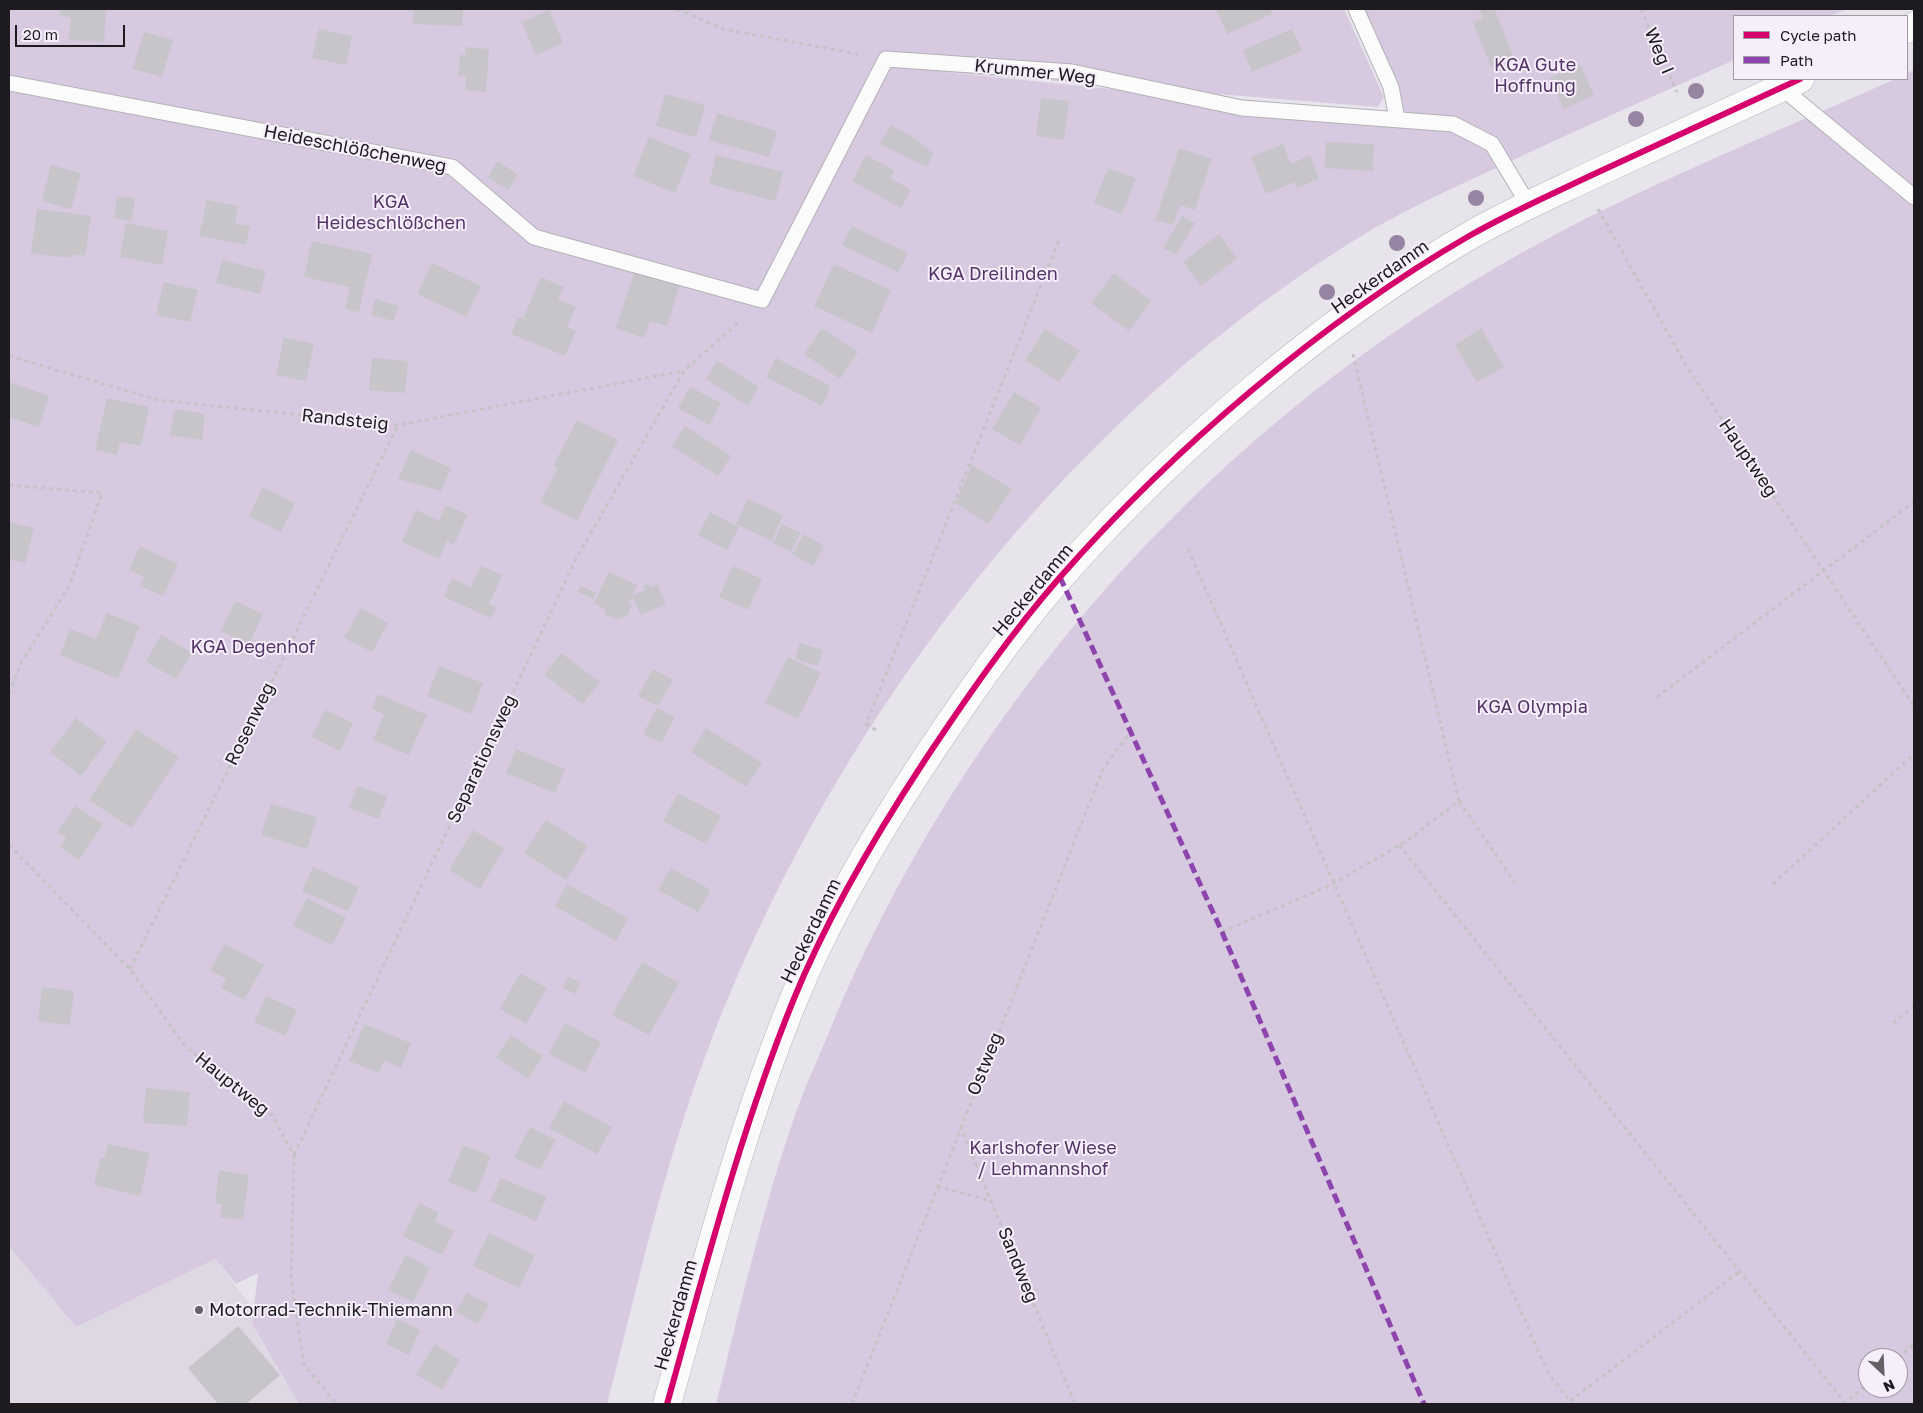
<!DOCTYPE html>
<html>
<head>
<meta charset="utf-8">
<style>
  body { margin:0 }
  #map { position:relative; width:1923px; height:1413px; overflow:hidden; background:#e8e4eb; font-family:"Golos Text",sans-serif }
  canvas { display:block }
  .frame { position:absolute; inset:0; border:10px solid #1d1b1f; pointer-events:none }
  .legend { position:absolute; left:1733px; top:15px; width:175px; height:65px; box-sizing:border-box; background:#f6effb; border:1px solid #9f9aa3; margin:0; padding:6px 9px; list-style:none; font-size:15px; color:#1d1b1f }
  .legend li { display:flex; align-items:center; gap:10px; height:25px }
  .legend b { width:25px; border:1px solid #9f9aa3 }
  .north { position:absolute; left:1858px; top:1348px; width:50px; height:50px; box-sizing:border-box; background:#f6effb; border:1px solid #9f9aa3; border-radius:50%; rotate:155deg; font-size:14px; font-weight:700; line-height:20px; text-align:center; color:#1d1b1f }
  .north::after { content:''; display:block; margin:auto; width:18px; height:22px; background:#646166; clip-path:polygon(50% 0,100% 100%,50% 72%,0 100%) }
  .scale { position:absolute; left:15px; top:25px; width:110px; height:22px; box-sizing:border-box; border:2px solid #1d1b1f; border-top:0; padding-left:6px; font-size:15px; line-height:18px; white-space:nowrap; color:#1d1b1f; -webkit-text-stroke:4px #f6effb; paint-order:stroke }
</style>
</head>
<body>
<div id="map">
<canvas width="1923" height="1413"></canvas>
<div class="frame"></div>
<ul class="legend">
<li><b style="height:6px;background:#d6006c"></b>Cycle path</li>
<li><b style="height:6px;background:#8e44ad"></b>Path</li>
</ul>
<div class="north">N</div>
<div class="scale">20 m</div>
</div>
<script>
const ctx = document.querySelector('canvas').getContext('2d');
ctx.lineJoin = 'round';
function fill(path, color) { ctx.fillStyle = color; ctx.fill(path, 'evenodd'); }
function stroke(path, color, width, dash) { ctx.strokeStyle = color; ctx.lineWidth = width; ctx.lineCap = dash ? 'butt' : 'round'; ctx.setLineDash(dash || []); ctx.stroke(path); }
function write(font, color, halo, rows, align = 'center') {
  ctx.font = font + ' "Golos Text",sans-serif'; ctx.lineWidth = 4; ctx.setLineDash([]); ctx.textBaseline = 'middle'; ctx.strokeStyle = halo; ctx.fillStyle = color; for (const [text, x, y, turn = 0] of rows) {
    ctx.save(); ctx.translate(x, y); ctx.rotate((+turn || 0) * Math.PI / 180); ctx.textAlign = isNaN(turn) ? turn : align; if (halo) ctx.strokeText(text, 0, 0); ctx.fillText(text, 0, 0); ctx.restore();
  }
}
const built = new Path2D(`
  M9,1246l67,81 139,-68 39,51 -2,15 47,79h-290z`);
const green = new Path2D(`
  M9,9h1335l40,88 -6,10 -445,-36 467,47v-26l-36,-83h483l-17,7h-96v44c-84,38 -169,75 -253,115 -47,22 -95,44 -139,73 -290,184 -518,489 -637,809 -42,112 -68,231 -98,347h-308l-47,-80 6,-51 -22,11 -21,-25 -139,68 -67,-81z
  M1914,70v1334h-1198c24,-96 46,-194 79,-289 9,-26 21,-52 32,-78 131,-321 370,-596 670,-770 126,-74 265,-128 398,-188h12v-6zM1868,1358h30v30h-30z`);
const building = new Path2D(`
  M61,9h45l-2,33 -35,-2 2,-23 -11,-1z
  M414,9h49l-1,17 -49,-2z
  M1216,9h54l2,5 -45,20z
  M1479,9h15l20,49 -23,9 -18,-45 10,-4z
  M549,10l14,33 -27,12 -14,-33z
  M319,29l33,7 -6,29 -34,-7z
  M1292,29l10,22 -50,21 -9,-22z
  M144,32l29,8 -11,37 -29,-8z
  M466,47l23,2 -3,43 -21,-2 1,-14 -8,-1 2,-20h5z
  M1580,64l14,31 -30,14 -14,-31z
  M665,94l40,11 -9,32 -40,-11z
  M1041,98l28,3 -5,39 -28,-4z
  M717,113l60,18 -8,26 -60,-17z
  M891,125l25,14 17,14 -6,14 -47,-23z
  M649,137l42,17 -16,39 -42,-17z
  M1326,142l48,2 -1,27 -48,-3z
  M1283,144l8,20 19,-9 9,24 -22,9 -2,-6 -29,12 -15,-37z
  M1179,148l33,11 -17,51 -15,-5 -7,20 -18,-5z
  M716,155l67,17 -8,29 -66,-17z
  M866,155l29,16 -5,7 21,12 -10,18 -49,-27z
  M498,161l20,14 -10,15 -20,-13z
  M51,165l30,8 -10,36 -29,-8z
  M1108,168l28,10 -14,36 -28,-11z
  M117,196l18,2 -3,23 -18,-3z
  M207,200l31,6 -3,18 15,2 -4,19 -47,-9z
  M37,209l54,7 -6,40 -14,-2 -1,4 -39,-5z
  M1182,216l13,7 -19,32 -13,-7z
  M126,223l42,8 -6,34 -42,-8z
  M852,226l56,27 -10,19 -56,-27z
  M1219,234l18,24 -36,28 -18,-24z
  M312,241l60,13 -13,58 -14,-3 5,-22 -46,-10z
  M222,260l44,11 -6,23 -44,-11z
  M432,263l49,23 -15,31 -49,-23z
  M834,264l57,26 -19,43 -58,-27z
  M636,267l45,14 -14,45 -17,-5 -6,17 -28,-10z
  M1114,273l37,28 -22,30 -38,-28z
  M541,277l23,10 -6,12 18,8 -9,20 9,4 -11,25 -54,-22 7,-17 5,2z
  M164,282l34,8 -8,32 -34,-7z
  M375,299l24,7 -6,15 -22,-6z
  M822,328l36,24 -18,27 -36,-25z
  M1481,328l23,39 -27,15 -22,-37z
  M1045,329l35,22 -21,31 -34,-22z
  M284,337l30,7 -8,37 -30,-6z
  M372,358l36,3 -3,32 -36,-3z
  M776,358l55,28 -9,20 -56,-29z
  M717,361l42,26 -11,19 -42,-27z
  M9,382l40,14 -10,31 -30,-10z
  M690,387l31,16 -12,22 -31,-17z
  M1014,392l27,16 -21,37 -28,-16z
  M107,398l42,9 -8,39 -21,-4 -3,13 -22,-5z
  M175,409l30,5 -3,26 -32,-5z
  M577,420l41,20 -41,81 -37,-19 18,-34 -5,-2z
  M685,426l46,30 -13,20 -46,-30z
  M411,450l40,18 -10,23 -43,-12z
  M972,465l40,24 -24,35 -32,-21z
  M263,487l32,16 -14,29 -32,-16z
  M748,499l35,16 -11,26 -36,-17z
  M446,505l22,10 -14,29 -7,-3 -8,18 -37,-17 14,-32 23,11z
  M710,512l29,15 -12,23 -29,-15z
  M9,522l25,6 -9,35 -16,-4z
  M782,524l18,9 -9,19 -18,-9z
  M804,534l20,12 -11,20 -21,-12z
  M140,546l38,18 -15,32 -23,-10 4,-9 -15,-7z
  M481,566l21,9 -13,29 7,3 -5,11 -47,-21 8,-19 19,9z
  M733,566l29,13 -14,31 -29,-13z
  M609,572l28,13 -8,18 3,2 -5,11 -10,3 -11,-4 -1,-6 -11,-6z
  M648,584l2,3 7,-3 9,20 -25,11 -9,-19 13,-6 -2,-4z
  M581,586l15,7 -3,6 -15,-7z
  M235,601l28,13 -14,30 -28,-13z
  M361,608l27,15 -16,29 -28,-14z
  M107,613l33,13 -22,53 -58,-24 10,-26 26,10z
  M161,635l31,18 -16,26 -30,-17z
  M800,643l23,7 -5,16 -23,-7z
  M561,653l39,29 -17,22 -39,-29z
  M788,657l33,16 -23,46 -33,-16z
  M439,666l44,17 -12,31 -44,-18z
  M653,669l20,11 -15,26 -20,-10z
  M378,694l49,21 -18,40 -36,-15 11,-26 -12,-5z
  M657,708l18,9 -14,26 -18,-9z
  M325,710l28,13 -13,28 -28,-14z
  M76,718l31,24 -26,34 -31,-24z
  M706,728l56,35 -16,24 -55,-35z
  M136,729l43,28 -48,71 -42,-28z
  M516,749l49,20 -10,24 -49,-20z
  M357,786l30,10 -8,23 -30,-11z
  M678,793l43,23 -15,28 -43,-23z
  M271,804l46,13 -10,32 -46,-14z
  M75,806l28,18 -24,36 -19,-13 6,-9 -9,-6z
  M546,820l42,26 -22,34 -42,-27z
  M473,830l31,18 -24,41 -31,-19z
  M313,867l46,20 -11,24 -46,-20z
  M671,868l40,22 -13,22 -40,-22z
  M567,884l61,34 -12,23 -61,-35z
  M307,898l39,20 -14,27 -39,-19z
  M225,944l39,21 -20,35 -23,-12 5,-9 -16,-9z
  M642,962l37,21 -30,52 -37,-20z
  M520,973l27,15 -21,36 -26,-15z
  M568,977l12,5 -4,12 -13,-6z
  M42,987l32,4 -4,34 -32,-4z
  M266,996l31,14 -12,26 -31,-14z
  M565,1023l36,19 -16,31 -36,-19z
  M364,1024l47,19 -10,25 -17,-8 -5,13 -30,-12z
  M511,1035l32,21 -15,23 -32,-22z
  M146,1088l44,4 -3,34 -44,-3z
  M564,1101l48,26 -15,27 -48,-26z
  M530,1127l26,13 -16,30 -26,-13z
  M108,1144l42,9 -10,43 -46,-11 6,-27 4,1z
  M463,1145l28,11 -15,37 -28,-11z
  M219,1170l30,5 -6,45 -23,-3 2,-13 -7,-1z
  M501,1178l46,19 -11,24 -46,-20z
  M419,1203l20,10 -4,8 19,10 -12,24 -39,-19z
  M489,1233l46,22 -16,33 -46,-22z
  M406,1255l24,13 -17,34 -25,-12z
  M467,1293l22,11 -11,20 -22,-12z
  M397,1319l23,11 -11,25 -23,-11z
  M238,1326l42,49 -34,29h-28l-30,-36z
  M435,1344l25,16 -18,30 -26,-16z`);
const path = new Path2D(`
  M677,9l46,20 135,25
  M1641,9l36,83
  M1598,209l89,158 227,339
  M9,356l149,44 240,25 285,-54
  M9,485l93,8 -33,94 -47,74 -13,33
  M1188,549l359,822 25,33
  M1657,697l257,-195
  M876,730l-10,-6 193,-484
  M1459,801l56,82
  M9,845l121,124 55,77 87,69 22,40 -3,124 13,85 32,40
  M1399,845l446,558 23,-19
  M1773,884l141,-130
  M1222,932l111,-48 75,-44 51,-39 -106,-447
  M130,969l268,-544
  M1893,1023l21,-17
  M960,1126l115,278
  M294,1155l282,-596 108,-188 55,-49
  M937,1186l54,15
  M1898,1358l16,-14
  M1570,1401l169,-129
  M852,1404l251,-635 28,-38`);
const service = new Path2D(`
  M1356,9l35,78 6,32
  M9,83l443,84 82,70 228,63 124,-241 186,13 170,36 211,16 39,20 36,60
  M1782,88l132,109`);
const tertiary = new Path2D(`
  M1907,29l7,-3
  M667,1404c38,-135 73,-272 126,-403 34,-84 82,-165 132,-241 42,-63 86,-127 136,-184 112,-127 261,-255 408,-340 40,-23 81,-41 123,-61 70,-32 139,-64 208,-96`);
const quiet = new Path2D(`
  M1060,577l162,355 202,472`);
const cycleway = new Path2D(`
  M667,1404c38,-135 73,-272 126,-403 34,-84 82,-165 132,-241 42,-63 86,-127 136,-184 112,-127 261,-255 408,-340 40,-23 81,-41 123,-61 70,-32 139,-64 208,-96`);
const trees = [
  [1696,91],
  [1636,119],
  [1476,198],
  [1397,243],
  [1327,292]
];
const markers = [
  [199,1310,5,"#646166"]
];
const streetNames = [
  ["Weg I",1659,51,67],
  ["Krummer Weg",1035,72,6],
  ["Heideschlößchenweg",355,149,11],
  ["Heckerdamm",1380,277,-35],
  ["Randsteig",345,420,6],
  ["Hauptweg",1748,458,56],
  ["Heckerdamm",1033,590,-50],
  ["Rosenweg",250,724,-64],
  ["Separationsweg",482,759,-65],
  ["Heckerdamm",811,931,-64],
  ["Ostweg",985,1064,-68],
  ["Hauptweg",232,1084,39],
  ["Sandweg",1018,1265,68],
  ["Heckerdamm",676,1315,-74]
];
const parkNames = [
  ["KGA Gute",1535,65],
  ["Hoffnung",1535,86],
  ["KGA",391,202],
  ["Heideschlößchen",391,223],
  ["KGA Dreilinden",993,274],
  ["KGA Degenhof",253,647],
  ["KGA Olympia",1532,707],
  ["Karlshofer Wiese",1043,1148],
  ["/ Lehmannshof",1043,1169]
];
const poiNames = [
  ["Motorrad-Technik-Thiemann",209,1310]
];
fill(built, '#ded7e4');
fill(green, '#d6c9e0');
fill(building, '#c8c5ca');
stroke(service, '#b4b1b7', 17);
stroke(tertiary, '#b4b1b7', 29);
stroke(path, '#c4c3c6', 3, [4, 4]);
stroke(service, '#fcfbfc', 15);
stroke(tertiary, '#fcfbfc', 28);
stroke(quiet, '#8e44ad', 5, [10, 5]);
stroke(cycleway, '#d6006c', 6);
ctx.fillStyle = '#9783a2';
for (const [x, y] of trees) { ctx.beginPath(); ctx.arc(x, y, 8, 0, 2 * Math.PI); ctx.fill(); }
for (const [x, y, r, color] of markers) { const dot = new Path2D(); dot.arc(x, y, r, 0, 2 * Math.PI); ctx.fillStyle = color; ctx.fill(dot); stroke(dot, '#f6effb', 2); }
write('18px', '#1d1b1f', '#f6effb', streetNames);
write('18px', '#543466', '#f6effb', parkNames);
write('18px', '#1d1b1f', '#f6effb', poiNames, 'left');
</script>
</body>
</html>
